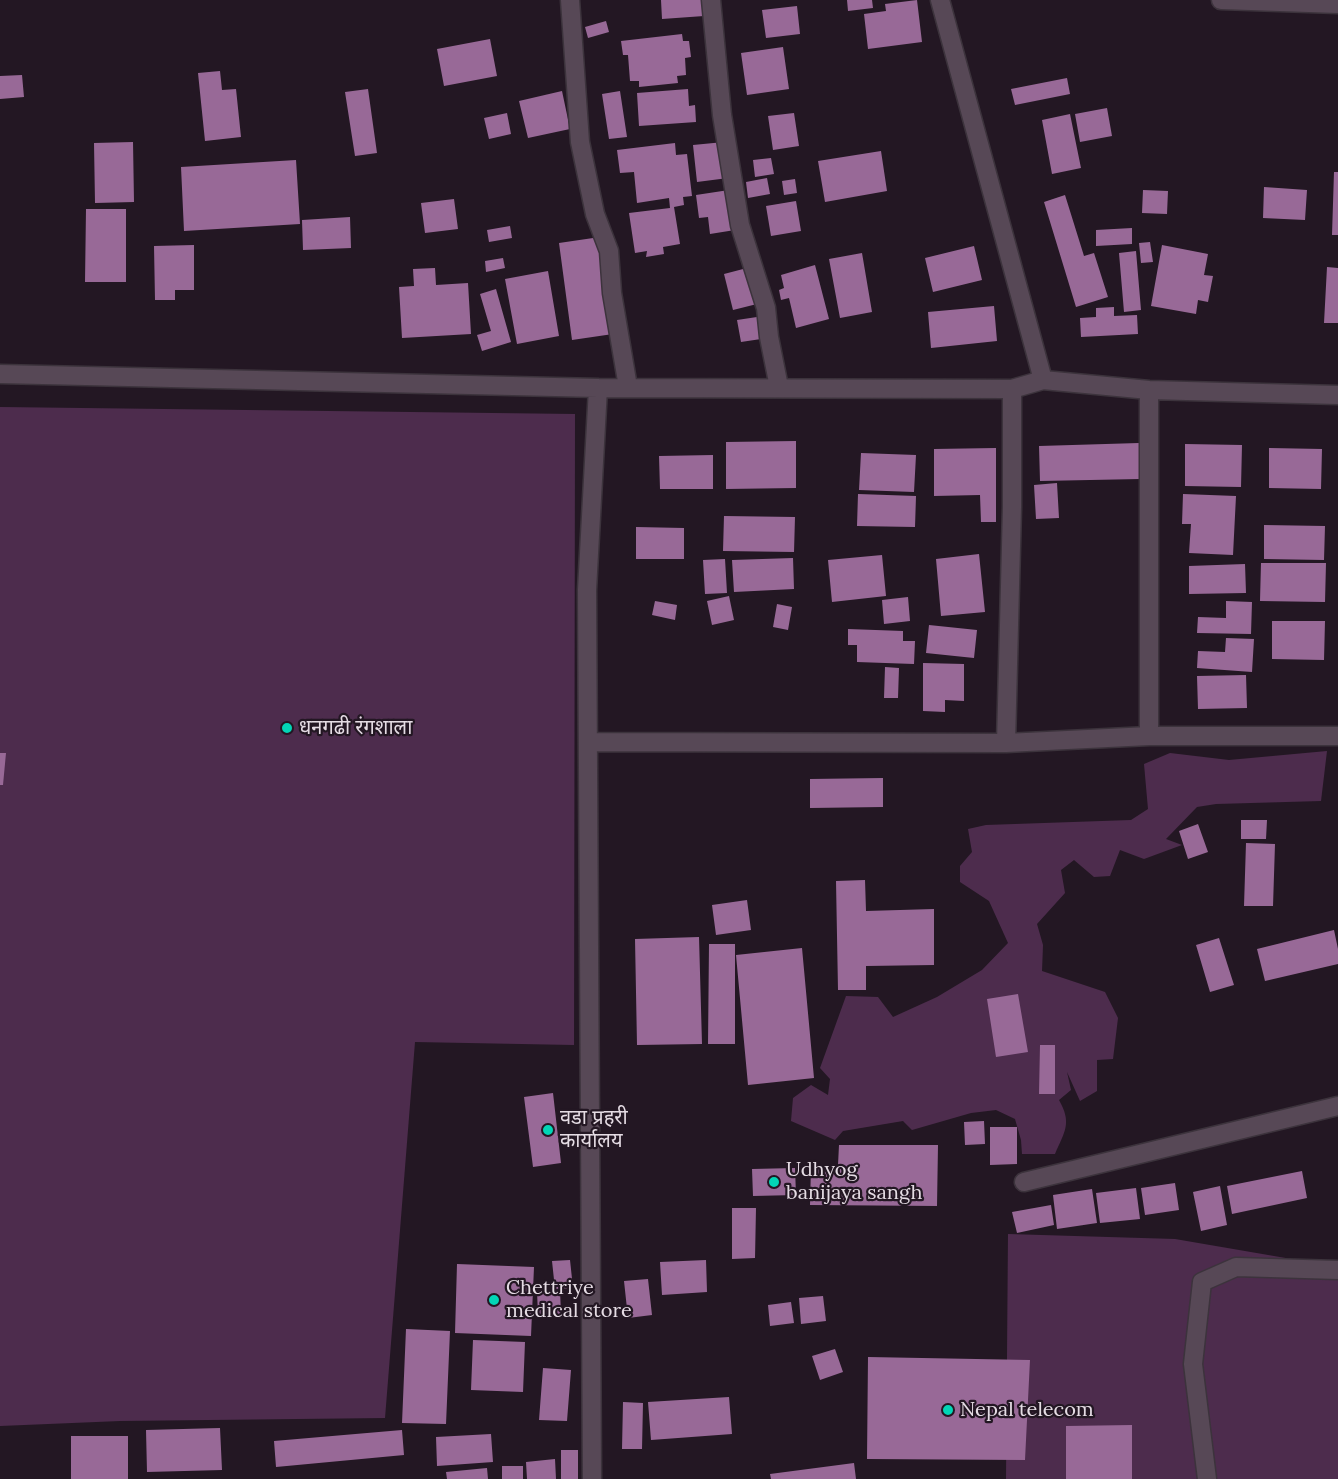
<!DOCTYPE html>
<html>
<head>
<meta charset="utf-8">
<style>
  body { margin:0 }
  canvas { display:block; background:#231723 }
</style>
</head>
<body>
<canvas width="1338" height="1479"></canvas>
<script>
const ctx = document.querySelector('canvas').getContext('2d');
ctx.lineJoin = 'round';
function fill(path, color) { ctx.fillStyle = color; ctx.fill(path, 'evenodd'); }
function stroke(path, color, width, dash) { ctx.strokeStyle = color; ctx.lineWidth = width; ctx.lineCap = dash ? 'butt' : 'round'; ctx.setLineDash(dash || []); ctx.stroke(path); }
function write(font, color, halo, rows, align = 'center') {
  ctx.font = font + ' Lora,"Noto Sans Devanagari",serif'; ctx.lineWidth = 4.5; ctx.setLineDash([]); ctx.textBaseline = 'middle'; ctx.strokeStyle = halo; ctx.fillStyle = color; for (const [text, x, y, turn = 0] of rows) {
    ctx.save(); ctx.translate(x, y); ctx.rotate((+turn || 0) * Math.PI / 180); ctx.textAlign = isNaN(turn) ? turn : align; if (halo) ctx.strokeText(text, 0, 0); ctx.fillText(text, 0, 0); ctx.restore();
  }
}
const green = new Path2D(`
  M0,407l575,7 -1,631 -159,-3 -30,376 -265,3 -120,5z
  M1327,751l-6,50 -105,3 -19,3 -31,32 16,6 -38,14 -24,-9 -10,26 -16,1 -20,-17 -13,10 4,23 -28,31 6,21 -1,26 63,21 13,26 -5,41 -16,1v31l-17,10 -13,-29 4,18 -12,10c13,23 6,31 -4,54h-33l-1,-14 -6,-21 -19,-9 -25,3 -59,17 -9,-9 -60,10 -8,9 -44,-19 2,-23 18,-13 17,10 2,-16 -10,-11 26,-72 32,1 15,20 44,-20 45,-27 26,-27 -19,-42 -29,-19v-16l12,-14 -4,-23 18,-4 145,-5 17,-11 -4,-45 26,-11 59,7z
  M1008,1234l167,5 163,28v212h-332z`);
const building = new Path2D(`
  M661,0h41l2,16 -42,3z
  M847,0h25l1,8 -25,3z
  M917,0l5,42 -54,7 -4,-35 22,-3 -1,-7z
  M797,6l3,28 -34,4 -4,-28z
  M606,21l3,11 -21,6 -3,-11z
  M682,34l1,7h6l2,16 -6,1 1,17 -9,1 1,7 -39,4v-6h-9l-2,-26h-5l-2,-14z
  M490,39l7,37 -53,10 -7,-37z
  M783,47l6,42 -42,6 -6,-42z
  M220,71l2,19 14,-1 5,48 -36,4 -7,-68z
  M22,75l2,22 -24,2v-23z
  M1067,78l3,16 -55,11 -4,-16z
  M368,89l9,64 -22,3 -10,-64z
  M688,89l1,17 6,-1 1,17 -57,4 -2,-33z
  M562,91l8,38 -42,9 -9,-37z
  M620,91l7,46 -18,2 -7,-45z
  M1107,108l5,28 -32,6 -5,-28z
  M507,113l4,21 -22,5 -5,-21z
  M794,113l5,33 -26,4 -5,-34z
  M1070,114l11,54 -29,6 -10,-54z
  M133,142l1,60 -39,1 -1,-60z
  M724,142l4,36 -31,4 -4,-37z
  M675,143l1,12 11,-1 5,42 -9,1 1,8 -10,2 6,37 -17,3 1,7 -18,3 1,-6 -12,2 -6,-40 41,-5 -1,-10 -32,5 -3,-31 -14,1 -3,-23z
  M881,151l6,40 -62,11 -7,-41z
  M771,158l3,16 -19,3 -2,-17z
  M296,160l4,64 -116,7 -3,-64z
  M1334,172h4v63h-6z
  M767,178l3,16 -22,4 -2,-16z
  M795,179l2,14 -13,2 -2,-14z
  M1264,187l43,3 -2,30 -42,-2z
  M729,190l6,40 -25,4 -2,-17 -9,1 -3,-23z
  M1143,190l25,1 -1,23 -25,-1z
  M1065,195l19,61 10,-3 14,44 -32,10 -32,-105z
  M454,199l4,30 -33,4 -4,-30z
  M796,201l5,30 -30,5 -5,-30z
  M86,209h40v73h-41z
  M350,217l1,31 -48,2 -1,-30z
  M510,226l2,12 -23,4 -2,-12z
  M1132,228v16l-36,2v-16z
  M600,237l13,97 -41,6 -13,-97z
  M1150,242l3,20 -12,1 -2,-20z
  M194,245v45h-19v10h-20l-1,-54z
  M1162,245l46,9 -4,21 9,1 -5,26 -10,-2 -2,14 -45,-8z
  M974,246l8,34 -49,12 -8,-34z
  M1136,251l5,59 -17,2 -5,-59z
  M862,253l10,59 -32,6 -11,-59z
  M503,258l2,10 -19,4 -1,-11z
  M815,265l14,54 -33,9 -7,-30 -8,2 -2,-10 5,-2 -3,-13z
  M1327,267l11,1v55h-14z
  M435,268l1,17 32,-2 3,51 -69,4 -3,-51 15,-1 -1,-17z
  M747,268l10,36 -24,6 -9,-36z
  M548,271l11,65 -42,8 -12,-65z
  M496,289l15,53 -29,9 -5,-16 14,-4 -11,-37z
  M994,306l3,35 -66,7 -3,-36z
  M1114,307v9l23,-1 1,19 -57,3 -1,-19 16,-1v-9z
  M757,317l4,22 -20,3 -4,-22z
  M796,441v47l-70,1v-47z
  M1139,443l1,36 -100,2 -1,-35z
  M1185,444l57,1 -1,42 -56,-1z
  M996,448v74h-15l-1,-27 -46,1v-47z
  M1269,448l53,1 -1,40 -52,-1z
  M861,453l55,2 -2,37 -55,-2z
  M713,455v34h-53l-1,-33z
  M1057,483l2,35 -23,1 -2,-34z
  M858,494l58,2 -1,31 -58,-1z
  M1183,494l53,2 -3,59 -44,-2 2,-29h-9z
  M724,516l71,1 -1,35 -71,-1z
  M1264,525l61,1 -1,34 -60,-1z
  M636,527l48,1v31h-48z
  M979,554l6,58 -44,4 -5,-57z
  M882,555l4,41 -54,6 -4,-42z
  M793,558l1,31 -60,3 -2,-32z
  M725,559l2,34 -22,1 -2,-34z
  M1261,563h65l-1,39 -65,-1z
  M1245,564l1,29 -57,1v-28z
  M729,596l5,24 -22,5 -5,-24z
  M908,597l2,24 -26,3 -2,-24z
  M655,601l22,4 -2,15 -23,-5z
  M1226,601l26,1 -1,32 -54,-1 1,-16 28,1z
  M777,604l15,3 -4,23 -15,-3z
  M1272,621h53l-1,39 -52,-1z
  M929,625l48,5 -3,28 -48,-5z
  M848,629l55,2v10h12l-1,23 -57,-2v-17h-9z
  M1226,638l28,1 -2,33 -55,-4 1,-17 27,1z
  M923,663l41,1v37l-19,-1v12l-22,-1z
  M885,667l14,1 -1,30h-14z
  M1246,675l1,33 -49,1 -1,-33z
  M0,753h6l-3,32h-3z
  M883,778v29l-73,1v-29z
  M1241,820h26l-1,19h-25z
  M1198,824l10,28 -20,7 -9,-28z
  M1246,843l29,1 -2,62h-29z
  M865,880l1,31 68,-2v56l-68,1v24h-28l-2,-109z
  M747,900l4,30 -35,5 -4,-30z
  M1334,930l4,19v15l-73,17 -8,-32z
  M699,937l3,107 -65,1 -2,-106z
  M1219,938l15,47 -24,7 -14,-47z
  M709,944h26v100h-27z
  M802,948l12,130 -66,7 -12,-130z
  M1018,994l10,58 -32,5 -9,-58z
  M1040,1045h15v49h-16z
  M553,1093l8,70 -28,4 -9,-70z
  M984,1121l1,23 -20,1 -1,-23z
  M990,1127h27v37l-27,1z
  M839,1145h99l-1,61 -127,-1 1,-39 27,-1z
  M795,1168l1,27 -43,1 -1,-27z
  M1302,1171l5,27 -75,16 -5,-28z
  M1175,1183l4,27 -34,5 -4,-27z
  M1220,1186l7,39 -26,6 -8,-39z
  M1136,1188l4,31 -40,4 -4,-30z
  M1092,1189l5,34 -40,6 -4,-34z
  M1051,1205l3,20 -37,8 -5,-21z
  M732,1208h24l-1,50 -23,1z
  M570,1260l3,28 -18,1 -3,-28z
  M706,1260l1,32 -45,3 -2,-33z
  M457,1264l77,3 -3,69 -76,-3z
  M648,1279l4,36 -24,3 -4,-37z
  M560,1290l1,24 -23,1 -1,-24z
  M823,1296l3,25 -25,3 -2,-26z
  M791,1302l3,21 -24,3 -2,-21z
  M406,1329l44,2 -4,93 -44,-1z
  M473,1340l52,2 -2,50 -52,-2z
  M835,1349l8,23 -23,8 -8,-24z
  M868,1357l162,3 -5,100 -158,-1z
  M543,1368l28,2 -4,51 -28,-1z
  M729,1397l3,37 -81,6 -3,-38z
  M623,1402l20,1 -1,46h-20z
  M1132,1425v54h-66v-53z
  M220,1428l2,42 -75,2 -1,-42z
  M402,1430l2,25 -128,12 -2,-26z
  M491,1434l2,28 -56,4 -1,-29z
  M71,1436h57v43h-57z
  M561,1450h17v29h-17z
  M555,1459l1,20h-29l-1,-17z
  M854,1463l2,16h-85l-1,-5z
  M502,1466h21v13h-21z
  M487,1468l1,11h-41l-1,-7z`);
const minor = new Path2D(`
  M570,0l10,142 15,72 14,37 3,42 16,94
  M711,0l11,115 18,110 26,83 3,29 10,50
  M940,0l103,380
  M1221,0l117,4
  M0,374l598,14 414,1 31,-9 106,10 189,5
  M1149,736v-346
  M588,742l418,1 143,-7h189
  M1006,743l6,-236v-118
  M1024,1182l314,-76
  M592,1479l-5,-889 11,-202
  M1207,1479l-14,-115 9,-82 34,-15 102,3`);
const markers = [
  [287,728,6,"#03d5b6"],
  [548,1130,6,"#03d5b6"],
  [774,1182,6,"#03d5b6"],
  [494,1300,6,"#03d5b6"],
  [948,1410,6,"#03d5b6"]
];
const poiNames = [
  ["धनगढी रंगशाला",299,728],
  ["वडा प्रहरी",560,1118],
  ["कार्यालय",560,1141],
  ["Udhyog",786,1170],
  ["banijaya sangh",786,1193],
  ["Chettriye",506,1288],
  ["medical store",506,1311],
  ["Nepal telecom",960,1410]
];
fill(green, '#4d2c4d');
fill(building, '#986997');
stroke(minor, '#3c333c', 21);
stroke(minor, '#574856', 18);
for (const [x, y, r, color] of markers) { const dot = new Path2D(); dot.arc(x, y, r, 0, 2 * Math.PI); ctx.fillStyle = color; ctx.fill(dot); stroke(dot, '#231723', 2); }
write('20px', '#e5dce4', '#231723', poiNames, 'left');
</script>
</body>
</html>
